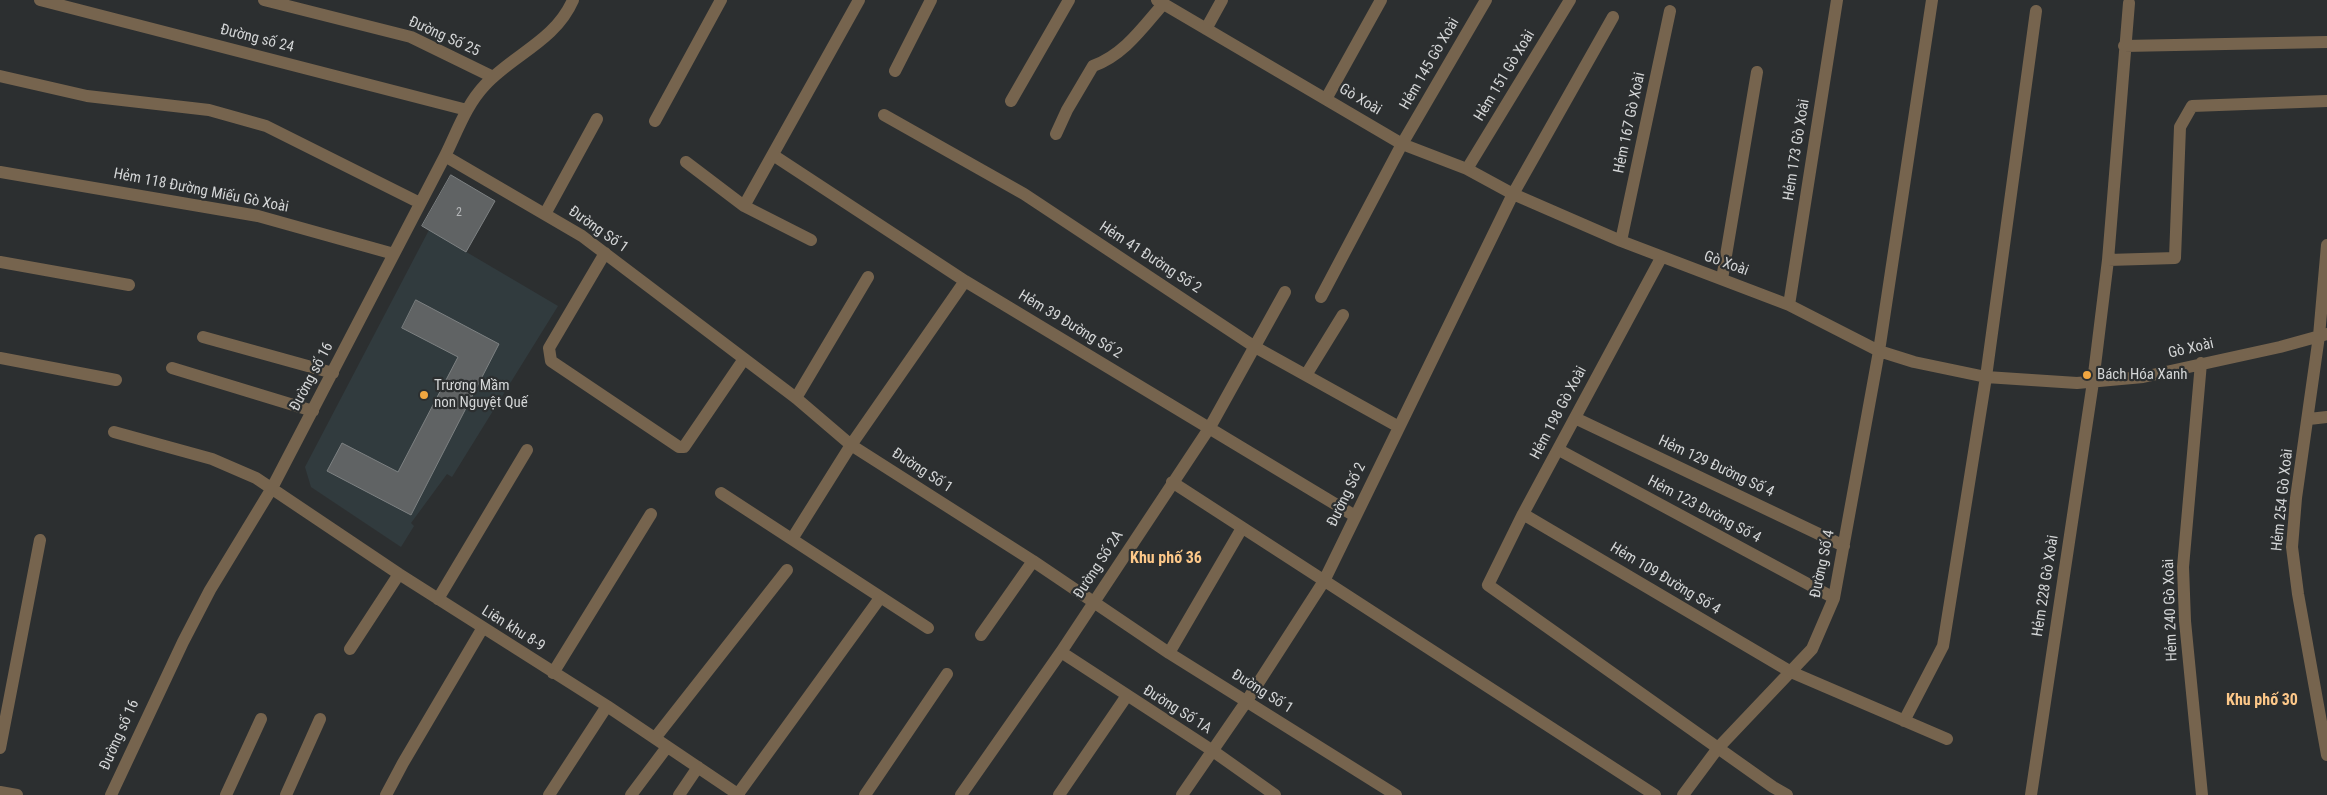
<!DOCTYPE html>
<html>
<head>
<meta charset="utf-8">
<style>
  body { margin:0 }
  canvas { display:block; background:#2c2f30 }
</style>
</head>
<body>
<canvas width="2327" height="795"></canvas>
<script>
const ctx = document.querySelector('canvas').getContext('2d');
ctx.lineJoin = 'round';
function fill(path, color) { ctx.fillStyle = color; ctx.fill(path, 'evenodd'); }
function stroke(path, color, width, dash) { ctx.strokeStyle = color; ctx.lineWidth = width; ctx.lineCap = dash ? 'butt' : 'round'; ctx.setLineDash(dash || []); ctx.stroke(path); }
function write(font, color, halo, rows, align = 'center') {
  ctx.font = font + ' "Roboto Condensed",sans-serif'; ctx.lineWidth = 4.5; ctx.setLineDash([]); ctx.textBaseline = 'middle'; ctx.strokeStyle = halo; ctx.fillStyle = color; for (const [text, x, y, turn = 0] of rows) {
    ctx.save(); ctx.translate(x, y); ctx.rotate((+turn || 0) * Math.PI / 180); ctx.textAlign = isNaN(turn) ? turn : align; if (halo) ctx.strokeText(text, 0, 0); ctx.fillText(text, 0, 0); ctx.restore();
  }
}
const built = new Path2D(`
  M429,230l129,76 -106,171 -5,-3 -36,49 3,3 -13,21 -90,-60 -6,-20z`);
const building = new Path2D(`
  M451,175l44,26 -29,51 -44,-26z
  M416,300l83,44 -88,171 -84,-44 15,-28 56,29 60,-115 -56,-29z`);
const minor = new Path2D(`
  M40,0l427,110
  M264,0l147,37 82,40
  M1157,0l245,144 65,25 46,25 108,47 168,64 90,46 35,11 72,15 91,6 66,-6 137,-30 47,-13
  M1206,29l16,-29
  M2124,46l203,-4
  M895,71l36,-71
  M0,76l87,20 122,14 57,16 154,77
  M1326,99l55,-99
  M1011,101l58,-101
  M884,115l140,79 231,153 144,80
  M655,121l66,-121
  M1056,134l11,-24 26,-44c31,-11 50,-39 71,-63
  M773,155l192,126 390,235
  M445,156l137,80 214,162 55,47 182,116 136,92 227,142
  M686,162l58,44 67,34
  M1467,169l103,-169
  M0,172l258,44 136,38
  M744,206l115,-206
  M545,214l52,-95
  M1621,241l49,-230
  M2327,245l-8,91 -23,162 -4,49 6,47 29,161
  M605,253l-56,95 2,13 128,86h5l60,-88
  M1661,258l-138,256 -35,71 285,202 14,8
  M2108,260l67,-2 5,-131 12,-21 135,-5
  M0,262l129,23
  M1722,279l35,-207
  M1321,297l81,-153 84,-144
  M1789,305l48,-305
  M203,337l130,36
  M0,358l116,22
  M2201,363l-18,204 2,54 17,174
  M172,368l141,43
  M1306,375l37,-60
  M796,398l72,-121
  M1575,418l269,128
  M2309,419l18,-2
  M114,432l98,27 44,19 143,96 208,132 132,89
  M1559,450l275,148
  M1172,482l483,313
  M721,493l207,135
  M1523,514l268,158 156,67
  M792,539l59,-94 114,-164
  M438,599l89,-149
  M981,635l52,-74
  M350,649l49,-75
  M1061,652l152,99 62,44
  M1169,653l73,-125
  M553,673l98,-159
  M1904,721l39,-75 43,-269 50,-366
  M655,738l132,-168
  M0,748l40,-208
  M0,792l17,3
  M738,794l142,-196
  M111,795l72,-153 27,-52 62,-102 173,-332c12,-24 21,-51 40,-71 29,-31 70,-44 88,-85
  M226,795l35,-76
  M286,795l34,-76
  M386,795l17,-32 79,-134
  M549,795l58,-89
  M631,795l36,-48
  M679,795l19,-28
  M865,795l82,-121
  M961,795l100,-143 149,-225 75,-135
  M1059,795l67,-98
  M1182,795l64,-93 78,-121 189,-387 100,-177
  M1683,795l35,-47 94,-99 22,-51 45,-247 53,-351
  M2031,795l62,-413 15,-122 21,-257`);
const markers = [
  [2087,375,5,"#f1a640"],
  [424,395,5,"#f1a640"]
];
const numberNames = [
  ["2",459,213]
];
const streetNames = [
  ["Đường Số 25",444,37,24],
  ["Đường số 24",257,39,14],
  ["Hẻm 145 Gò Xoài",1430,64,-60],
  ["Hẻm 151 Gò Xoài",1505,76,-59],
  ["Gò Xoài",1360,100,31],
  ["Hẻm 167 Gò Xoài",1630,123,-78],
  ["Hẻm 173 Gò Xoài",1797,150,-81],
  ["Hẻm 118 Đường Miếu Gò Xoài",201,191,11],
  ["Đường Số 1",598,230,35],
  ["Hẻm 41 Đường Số 2",1150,258,33],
  ["Gò Xoài",1726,264,20],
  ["Hẻm 39 Đường Số 2",1070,325,31],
  ["Gò Xoài",2191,349,-13],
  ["Đường số 16",312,377,-62],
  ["Hẻm 198 Gò Xoài",1559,413,-62],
  ["Hẻm 129 Đường Số 4",1716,467,25],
  ["Đường Số 1",922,471,33],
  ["Đường Số 2",1347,495,-64],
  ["Hẻm 254 Gò Xoài",2283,500,-84],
  ["Hẻm 123 Đường Số 4",1704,510,28],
  ["Đường Số 4",1823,564,-78],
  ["Đường Số 2A",1099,565,-57],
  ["Hẻm 109 Đường Số 4",1665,579,31],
  ["Hẻm 228 Gò Xoài",2046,586,-81],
  ["Hẻm 240 Gò Xoài",2171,610,-92],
  ["Liên khu 8-9",513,629,32],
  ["Đường Số 1",1262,692,32],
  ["Đường Số 1A",1177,710,32],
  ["Đường số 16",120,735,-66]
];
const poiNames = [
  ["Bách Hóa Xanh",2097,375],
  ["Trương Mầm",434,386],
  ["non Nguyệt Quế",434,403]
];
const neighbourhoodNames = [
  ["Khu phố 36",1166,559],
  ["Khu phố 30",2262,701]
];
fill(built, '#313b3e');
fill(building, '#606364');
stroke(building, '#7d8182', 1);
stroke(minor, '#76644e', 12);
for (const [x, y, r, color] of markers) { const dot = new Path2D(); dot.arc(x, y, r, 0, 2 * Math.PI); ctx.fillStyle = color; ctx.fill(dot); stroke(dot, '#2c2f30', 2); }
write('12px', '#b6b8ba', null, numberNames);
write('15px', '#d3d5d6', '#2c2f30', streetNames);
write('15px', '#d3d5d6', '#2c2f30', poiNames, 'left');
write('bold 16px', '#fdc889', '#2c2f30', neighbourhoodNames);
</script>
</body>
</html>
